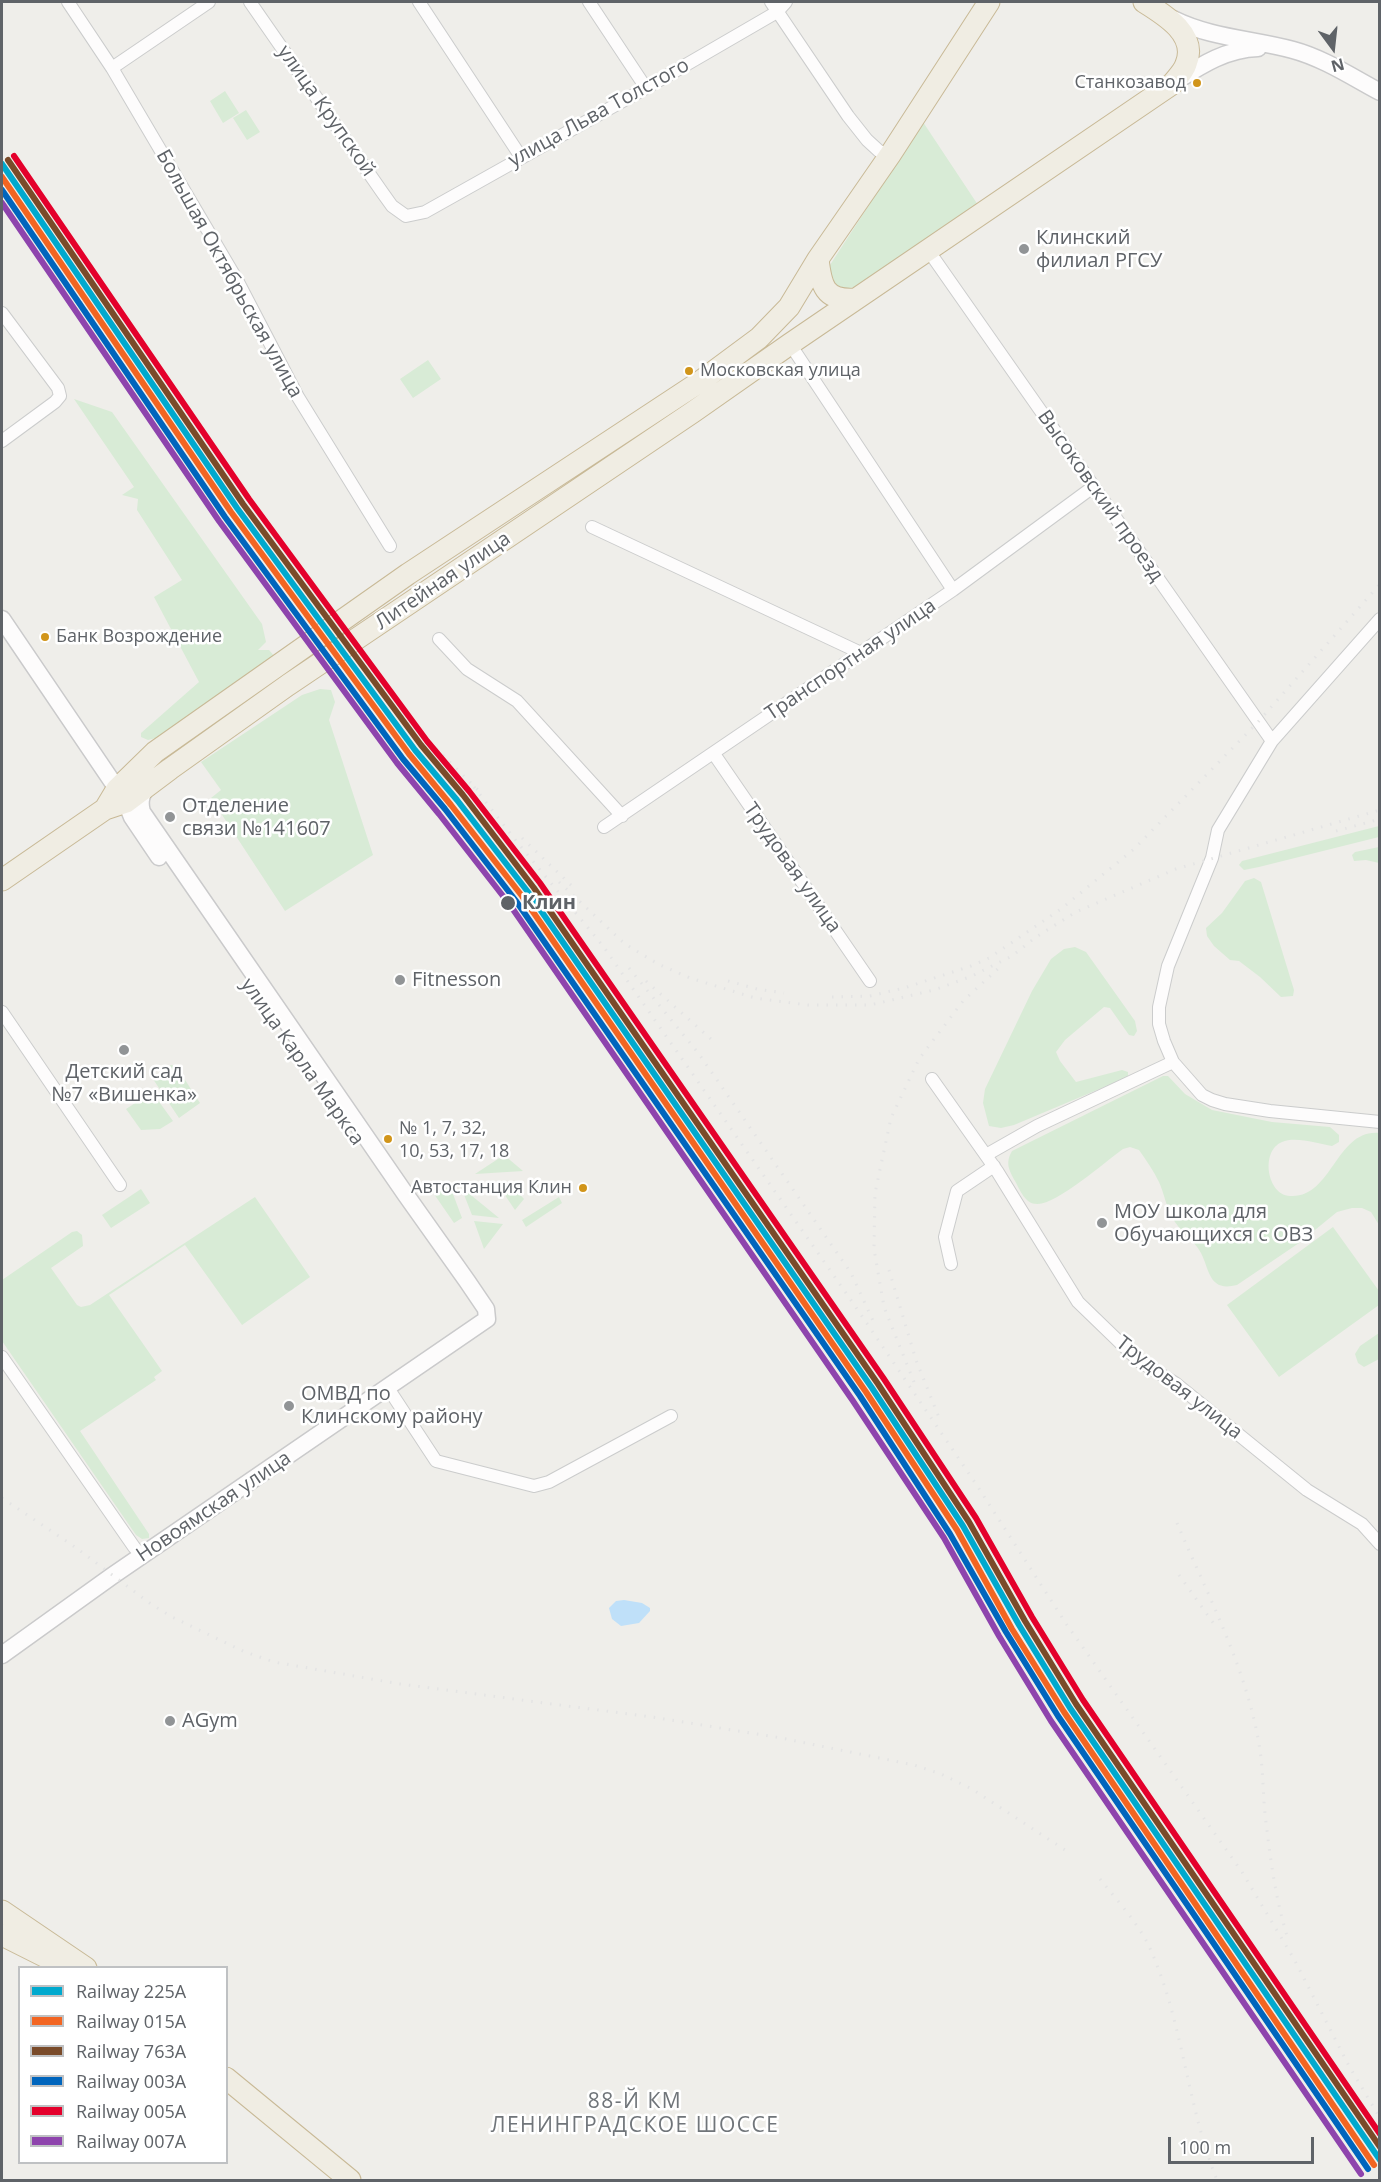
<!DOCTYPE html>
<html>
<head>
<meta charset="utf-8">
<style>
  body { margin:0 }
  #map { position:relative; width:1381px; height:2182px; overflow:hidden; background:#efeeea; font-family:"Open Sans",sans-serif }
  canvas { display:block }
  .frame { position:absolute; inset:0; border:3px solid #5f6368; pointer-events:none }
  .legend { position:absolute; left:18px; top:1966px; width:210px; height:198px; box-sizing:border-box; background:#fff; border:2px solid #bfc1c3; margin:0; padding:8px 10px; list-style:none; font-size:18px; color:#5f6368 }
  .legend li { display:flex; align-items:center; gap:12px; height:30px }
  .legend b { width:30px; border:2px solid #bfc1c3 }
  .north { position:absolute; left:1303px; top:18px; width:60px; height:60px; -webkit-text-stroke:4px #fff; paint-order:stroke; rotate:165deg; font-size:16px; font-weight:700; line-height:24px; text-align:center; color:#5f6368 }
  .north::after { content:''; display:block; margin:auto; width:21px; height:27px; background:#5f6368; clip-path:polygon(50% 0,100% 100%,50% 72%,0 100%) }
  .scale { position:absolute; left:1168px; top:2137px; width:146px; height:27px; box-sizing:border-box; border:3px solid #5f6368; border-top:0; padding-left:8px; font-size:18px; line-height:21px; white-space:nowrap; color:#5f6368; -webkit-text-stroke:4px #fff; paint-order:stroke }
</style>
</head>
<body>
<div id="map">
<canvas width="1381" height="2182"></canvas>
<div class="frame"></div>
<ul class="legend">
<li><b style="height:8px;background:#00a9ce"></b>Railway 225А</li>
<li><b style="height:8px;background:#f26522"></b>Railway 015А</li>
<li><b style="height:8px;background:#7a4b2a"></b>Railway 763А</li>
<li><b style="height:8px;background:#0065bd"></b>Railway 003А</li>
<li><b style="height:8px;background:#e4002b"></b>Railway 005А</li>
<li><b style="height:8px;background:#8e44ad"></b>Railway 007А</li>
</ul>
<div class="north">N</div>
<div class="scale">100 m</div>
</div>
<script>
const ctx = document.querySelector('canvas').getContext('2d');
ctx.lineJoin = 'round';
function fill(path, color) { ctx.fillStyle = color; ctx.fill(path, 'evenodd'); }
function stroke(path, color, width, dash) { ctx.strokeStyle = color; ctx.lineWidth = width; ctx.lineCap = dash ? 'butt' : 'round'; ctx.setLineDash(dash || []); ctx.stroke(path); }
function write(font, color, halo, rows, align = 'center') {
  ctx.font = font + ' "Open Sans",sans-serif'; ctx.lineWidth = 5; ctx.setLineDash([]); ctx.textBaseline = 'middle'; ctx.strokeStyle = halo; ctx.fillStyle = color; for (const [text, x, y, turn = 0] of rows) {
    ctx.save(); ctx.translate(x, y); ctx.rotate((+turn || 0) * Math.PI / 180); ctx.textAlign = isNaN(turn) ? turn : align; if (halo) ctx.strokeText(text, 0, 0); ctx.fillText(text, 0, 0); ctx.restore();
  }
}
const green = new Path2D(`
  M225,91l14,22 -16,10 -13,-22z
  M246,110l14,22 -13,8 -14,-22z
  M923,122l55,83 -123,82 -11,2 -11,-5 -5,-16z
  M428,360l13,19 -28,19 -13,-19z
  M74,399l38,13 150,212 4,18 -8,8h11l6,7 -119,81 -8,2 -7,-3v-4l58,-51 -45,-85 28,-17 -45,-70 1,-11 -16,-4 12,-8z
  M320,689l11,1 4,12 -6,18 44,135 -88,56 -74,-113 10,-8 -20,-28 101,-67z
  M1379,826v11l-120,30 -15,3 -5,-5 3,-4z
  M1379,847v16l-13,-3 -12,1 -2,-6 3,-3z
  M1254,878l7,4 33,108 -1,6 -12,1 -21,-20 -21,-16 -9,-1 -16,-14 -7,-10 -1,-8 16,-15 23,-32z
  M1075,947l11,5 49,69 2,10 -3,5 -5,-1 -19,-27 -6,-1 -39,33 -9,12 4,9 16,21 46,-12 6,2v5l-114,48 -13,3 -12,-2 -6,-23 2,-14 47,-98 19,-32 13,-10z
  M171,1065l5,1 24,37 -21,15 -26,-39z
  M1163,1076h5l17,18 27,16 60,12 58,5 9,8v7l-7,4c-14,-2 -36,-10 -50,-4 -22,9 -15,53 8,54 42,3 46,-67 89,-63v92l-8,-13 -9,-4h-10l-15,4 -38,31 -62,42c-28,7 -27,-14 -36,-32 -7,-13 -22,-22 -29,-36 -6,-11 -8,-24 -13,-35 -6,-12 -13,-22 -20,-32l-9,-3 -7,2c-18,13 -67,56 -86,55 -12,0 -17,-14 -22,-23 -6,-11 -10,-18 -3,-30z
  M152,1092l21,29 -13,8 -19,1 -15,-21z
  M504,1155l19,16 -48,3z
  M510,1184l14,15 -9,11 -17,-25z
  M450,1186l12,32 -8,5 -20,-29z
  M461,1187l38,31 -27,-3z
  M141,1189l9,14 -39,25 -9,-13z
  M255,1197l55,80 -68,48 -57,-80 -76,50 53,76 -8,6 2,3 -76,51 69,103v4l-7,1 -6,-4 -134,-194v-61l70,-48 5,-1 5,4 1,11 -32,22 26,37 4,2 9,-2z
  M559,1197l3,6 -36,24 -4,-7z
  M474,1221l29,3 -19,25z
  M1333,1227l46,64v14l-100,72 -52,-72z
  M1379,1333v26l-15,8 -6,-4 -3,-9 5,-8z`);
const water = new Path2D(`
  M624,1600l18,3 8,5v3l-11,12 -18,3 -9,-7 -3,-11 7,-7z`);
const street = new Path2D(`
  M68,2l44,66 125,212 61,117 92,149
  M250,2l132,190 10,14 14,10 19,-4 221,-124 131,-76 9,-10
  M419,2l102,155
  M589,2l57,86
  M771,2l77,114 19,24 12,11 11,4
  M112,68l97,-66
  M928,250l344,491
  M2,313l56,75 2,8 -5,6 -53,39
  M790,344l163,246
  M592,527l269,126
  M1380,619l-108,122 -54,89 -6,28 -44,108 -9,41v17l5,17 9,21 29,33 10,5 13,4 45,7 110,11
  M439,639l28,30 50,32 105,115
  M714,754l156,227
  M604,827l349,-237 140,-103
  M2,1012l118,173
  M932,1079l65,92 81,131 61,59 36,22 132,107 55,34 18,20
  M986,1155l51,-29 136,-64
  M951,1264l-6,-27 12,-46 37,-25
  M2,1357l132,190 8,9
  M388,1388l48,73 98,25 15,-4 122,-66`);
const secondary = new Path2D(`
  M1173,19c38,19 79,20 120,31 30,8 59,27 87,42
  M1178,80c25,-16 49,-31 80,-32
  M2,619l124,183 6,15 27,40
  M2,1655l110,-79 375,-257 -1,-10 -19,-28 -61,-86 -264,-383c-3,-11 -1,-17 6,-27`);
const highway = new Path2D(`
  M818,259c3,26 6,42 37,40
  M105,809l12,-20 38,-37 253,-178 293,-193 58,-43 30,-31 29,-48 72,-104 99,-153
  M2,880l103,-71 21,-7 44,-33 118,-84 405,-273 97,-68 382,-260c5,-6 12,-13 14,-20 12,-29 -21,-49 -42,-62
  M2,1911l84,57
  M2,1935l58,29
  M226,2078l124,102`);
const rail = new Path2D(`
  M2,195l45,66 61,73
  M380,677l18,24
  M382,695l98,97
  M474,787l43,55 86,104 250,357 123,181 91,141 175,247 52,87 55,107 31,52
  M1336,831l44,-12
  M522,838l50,48
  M559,882l66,62 33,20 32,14 65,20 53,7h62l64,-15 38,-14 40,-20 24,-19 40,-25 100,-43 204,-59
  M629,968l70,86 152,219 24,52
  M646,981l66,59
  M728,981l29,8 27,4
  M832,997l38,-1 34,-8 67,-22 18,-8 72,-49 73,-60 124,-127 122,-138
  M889,1270l27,90 24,60
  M914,1382l-30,-75 -10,-58 1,-56 16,-75 28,-59 44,-58 38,-35
  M2,1498l73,49 76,57 21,13 73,35 29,10 126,22 259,34 122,20 133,27 27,9 31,15 93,61
  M1177,1523c31,73 71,148 83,227 3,21 3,42 5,64 5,42 10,84 23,125
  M1179,1575l35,49
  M1100,1879c16,20 35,41 47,63 36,75 39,162 70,238`);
const rail1 = new Path2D(`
  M2,164l235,344 178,242 42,50 71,92 344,496 91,138 56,99 51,83 310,452`);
const rail2 = new Path2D(`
  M2,177l229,335 178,242 42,51 71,91 344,496 91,138 55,99 52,83 310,453`);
const rail3 = new Path2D(`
  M8,160l235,344 178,241 42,50 71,93 344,496 91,138 56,99 51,83 304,443`);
const rail4 = new Path2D(`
  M2,190l223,327 178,242 42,50 71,92 344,495 90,138 56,98 52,84 310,453`);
const rail5 = new Path2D(`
  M14,156l235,343 178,242 42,50 71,92 344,496 92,139 56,99 51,83 297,434`);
const rail6 = new Path2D(`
  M2,203l217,318 178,242 42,51 71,91 343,496 91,137 55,98 52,85 310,453`);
const markers = [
  [1197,83,5,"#d1951a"],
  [1024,249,6,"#919496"],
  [689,371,5,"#d1951a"],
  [45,637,5,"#d1951a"],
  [170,817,6,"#919496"],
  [508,903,8,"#5f6368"],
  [400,980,6,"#919496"],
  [124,1050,6,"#919496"],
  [388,1139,5,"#d1951a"],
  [583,1188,5,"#d1951a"],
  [1102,1223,6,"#919496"],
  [289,1406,6,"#919496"],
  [170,1721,6,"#919496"]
];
const busNames = [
  ["Станкозавод",1186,83,"right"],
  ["Московская улица",700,371],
  ["Банк Возрождение",56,637],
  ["№ 1, 7, 32,",399,1129],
  ["10, 53, 17, 18",399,1152],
  ["Автостанция Клин",572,1188,"right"]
];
const streetNames = [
  ["улица Крупской",326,111,55],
  ["улица Льва Толстого",599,113,-29],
  ["Большая Октябрьская улица",229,274,61],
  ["Высоковский проезд",1100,496,55],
  ["Литейная улица",443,581,-34],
  ["Транспортная улица",851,660,-34],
  ["Трудовая улица",792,868,55],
  ["улица Карла Маркса",302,1062,55],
  ["Трудовая улица",1179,1388,38],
  ["Новоямская улица",214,1507,-34]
];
const poiNames = [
  ["Клинский",1036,238],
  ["филиал РГСУ",1036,261],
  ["Отделение",182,806],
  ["связи №141607",182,829],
  ["Fitnesson",412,980],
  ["Детский сад",124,1072,"center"],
  ["№7 «Вишенка»",124,1095,"center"],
  ["МОУ школа для",1114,1212],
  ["Обучающихся с ОВЗ",1114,1235],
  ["ОМВД по",301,1394],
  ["Клинскому району",301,1417],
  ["AGym",182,1721]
];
const stopNames = [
  ["Клин",522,903]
];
const neighbourhoodNames = [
  ["88-Й КМ",635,2102],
  ["ЛЕНИНГРАДСКОЕ ШОССЕ",635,2126]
];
fill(green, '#d8ebd6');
fill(water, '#bfe0f9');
stroke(street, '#cbcccc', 14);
stroke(secondary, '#cacacb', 19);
stroke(highway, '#c8b996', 23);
stroke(street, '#fdfcfc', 12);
stroke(secondary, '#fdfcfc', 16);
stroke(highway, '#f0ede3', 21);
stroke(rail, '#e4e4e4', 3, [1.5, 8]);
stroke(rail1, '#00a9ce', 6);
stroke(rail2, '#f26522', 6);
stroke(rail3, '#7a4b2a', 6);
stroke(rail4, '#0065bd', 6);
stroke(rail5, '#e4002b', 6);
stroke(rail6, '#8e44ad', 6);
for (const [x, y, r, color] of markers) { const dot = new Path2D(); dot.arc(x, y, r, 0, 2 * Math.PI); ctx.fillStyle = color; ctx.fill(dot); stroke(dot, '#fff', 2); }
write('18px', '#5f6368', '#fff', busNames, 'left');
write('20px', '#5f6368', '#fff', streetNames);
write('20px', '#5f6368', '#fff', poiNames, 'left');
write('bold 20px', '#5f6368', '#fff', stopNames, 'left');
ctx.letterSpacing = '1.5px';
write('21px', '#70757a', '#fff', neighbourhoodNames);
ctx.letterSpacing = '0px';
</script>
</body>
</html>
